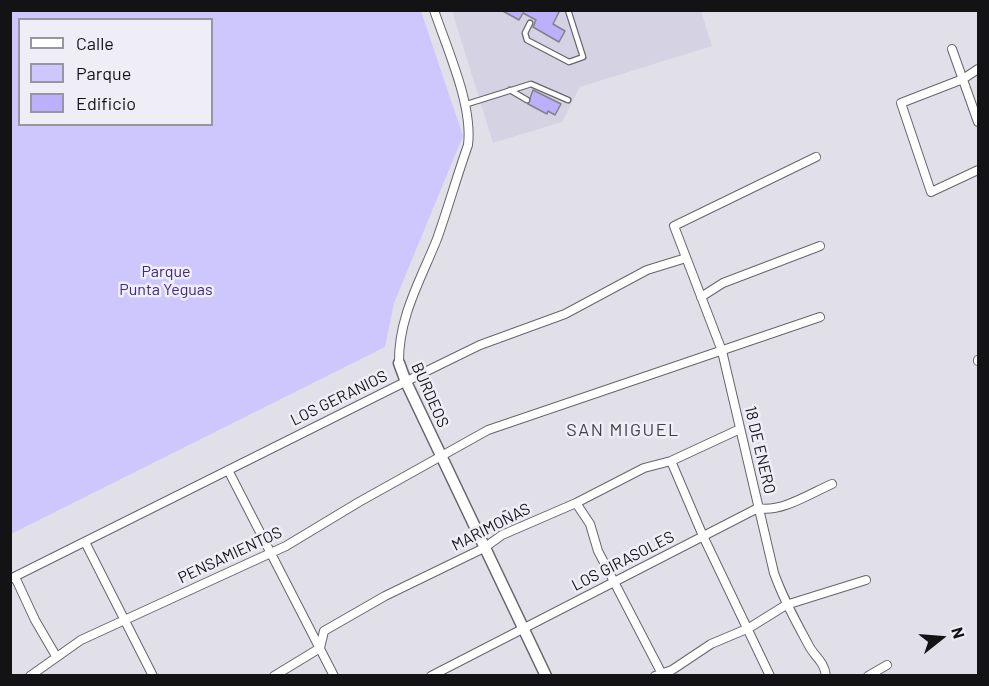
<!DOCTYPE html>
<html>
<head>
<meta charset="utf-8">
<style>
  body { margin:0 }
  #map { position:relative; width:989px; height:686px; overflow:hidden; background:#e1e0e9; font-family:Barlow,sans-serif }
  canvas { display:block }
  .frame { position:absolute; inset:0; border:12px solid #131316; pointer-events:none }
  .legend { position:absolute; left:18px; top:18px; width:195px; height:108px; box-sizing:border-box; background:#efeef7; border:2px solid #97969d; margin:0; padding:8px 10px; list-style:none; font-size:18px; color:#131316 }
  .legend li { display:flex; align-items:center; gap:12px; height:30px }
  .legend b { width:30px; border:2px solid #97969d }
  .north { position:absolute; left:911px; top:608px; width:60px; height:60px; -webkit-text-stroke:4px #efeef7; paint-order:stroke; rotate:73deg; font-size:16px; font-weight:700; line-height:24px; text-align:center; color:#131316 }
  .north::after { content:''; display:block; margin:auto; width:21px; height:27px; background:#131316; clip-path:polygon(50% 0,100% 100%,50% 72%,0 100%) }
</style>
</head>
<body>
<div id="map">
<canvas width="989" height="686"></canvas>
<div class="frame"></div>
<ul class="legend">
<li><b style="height:8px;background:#fff"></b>Calle</li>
<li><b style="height:16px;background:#cec7fd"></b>Parque</li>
<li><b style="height:16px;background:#bcb0fc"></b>Edificio</li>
</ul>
<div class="north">N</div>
</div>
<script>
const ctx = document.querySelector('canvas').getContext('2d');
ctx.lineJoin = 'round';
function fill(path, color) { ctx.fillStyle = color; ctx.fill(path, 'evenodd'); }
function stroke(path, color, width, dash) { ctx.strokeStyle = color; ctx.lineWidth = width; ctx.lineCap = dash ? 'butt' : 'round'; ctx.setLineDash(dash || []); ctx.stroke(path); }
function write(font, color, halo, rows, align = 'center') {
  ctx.font = font + ' Barlow,sans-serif'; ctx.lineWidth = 5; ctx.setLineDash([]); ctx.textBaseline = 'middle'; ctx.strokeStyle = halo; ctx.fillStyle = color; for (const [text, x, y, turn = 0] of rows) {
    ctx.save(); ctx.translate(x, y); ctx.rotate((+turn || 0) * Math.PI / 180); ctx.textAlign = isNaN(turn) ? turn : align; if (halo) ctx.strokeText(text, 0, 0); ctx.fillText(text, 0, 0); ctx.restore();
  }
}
const built = new Path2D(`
  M452,11h249l11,35 -132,41 -18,35 -69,21z`);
const green = new Path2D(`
  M11,10l410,1 42,125 -69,167 -9,44 -374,187zM20,20h192v104h-192z`);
const building = new Path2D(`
  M501,10h59l-7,14 12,7 -6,11 -26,-15 3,-7 -13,-7 -4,7z
  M533,90l28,14 -6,11 -7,-4 -1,3 -19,-10z`);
const service = new Path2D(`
  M530,23l-5,10 2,7 42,22 14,-5 -15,-47
  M510,90l17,10
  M464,105l67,-21 37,16`);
const minor = new Path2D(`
  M952,49l26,73
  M978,69l-15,10 -62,24 30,89 47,-22
  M816,157l-142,69 48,125 52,222c9,25 21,47 34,71 6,13 16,16 18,32
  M701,297l22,-14 97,-37
  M978,360v1
  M399,363c-1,-45 22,-84 38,-124 11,-31 20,-63 31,-94 5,-40 -21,-96 -34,-135
  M671,461l32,75 67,140
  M228,470l106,206
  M576,503l14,21 8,27 65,125
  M86,544l67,132
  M15,577l20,43 21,36
  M10,579l425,-212 45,-22 85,-31 82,-44 39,-12
  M30,676l51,-36 205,-94 73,-44 129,-72 332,-113
  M274,676l46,-28 4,-17 61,-35 99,-48 18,-13 74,-32 68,-35 27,-7 69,-32
  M431,676l327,-168c23,5 53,-15 74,-24
  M655,676l17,-6 39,-26 38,-16 37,-23 80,-25
  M868,676l19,-11`);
const tertiary = new Path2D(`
  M399,363l7,19 140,294`);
const parkNames = [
  ["Parque",166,272],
  ["Punta Yeguas",166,290]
];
const streetNames = [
  ["BURDEOS",430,395,66],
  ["LOS GERANIOS",339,398,-26],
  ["18 DE ENERO",760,450,77],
  ["MARIMOÑAS",491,527,-27],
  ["PENSAMIENTOS",230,555,-25],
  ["LOS GIRASOLES",623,561,-27]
];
const neighbourhoodNames = [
  ["SAN MIGUEL",623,430]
];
fill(built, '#d5d3e3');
fill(green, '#cec7fd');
fill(building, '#bcb0fc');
stroke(building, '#828289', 1.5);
stroke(service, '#66656c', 7);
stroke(minor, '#66656c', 10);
stroke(tertiary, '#66656c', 13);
stroke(service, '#fff', 4.5);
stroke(minor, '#fff', 8);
stroke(tertiary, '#fff', 10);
write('16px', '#42297f', '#efeef7', parkNames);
write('16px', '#131316', '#efeef7', streetNames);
ctx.letterSpacing = '1.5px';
write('18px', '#414047', '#efeef7', neighbourhoodNames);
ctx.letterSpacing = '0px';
</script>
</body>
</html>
